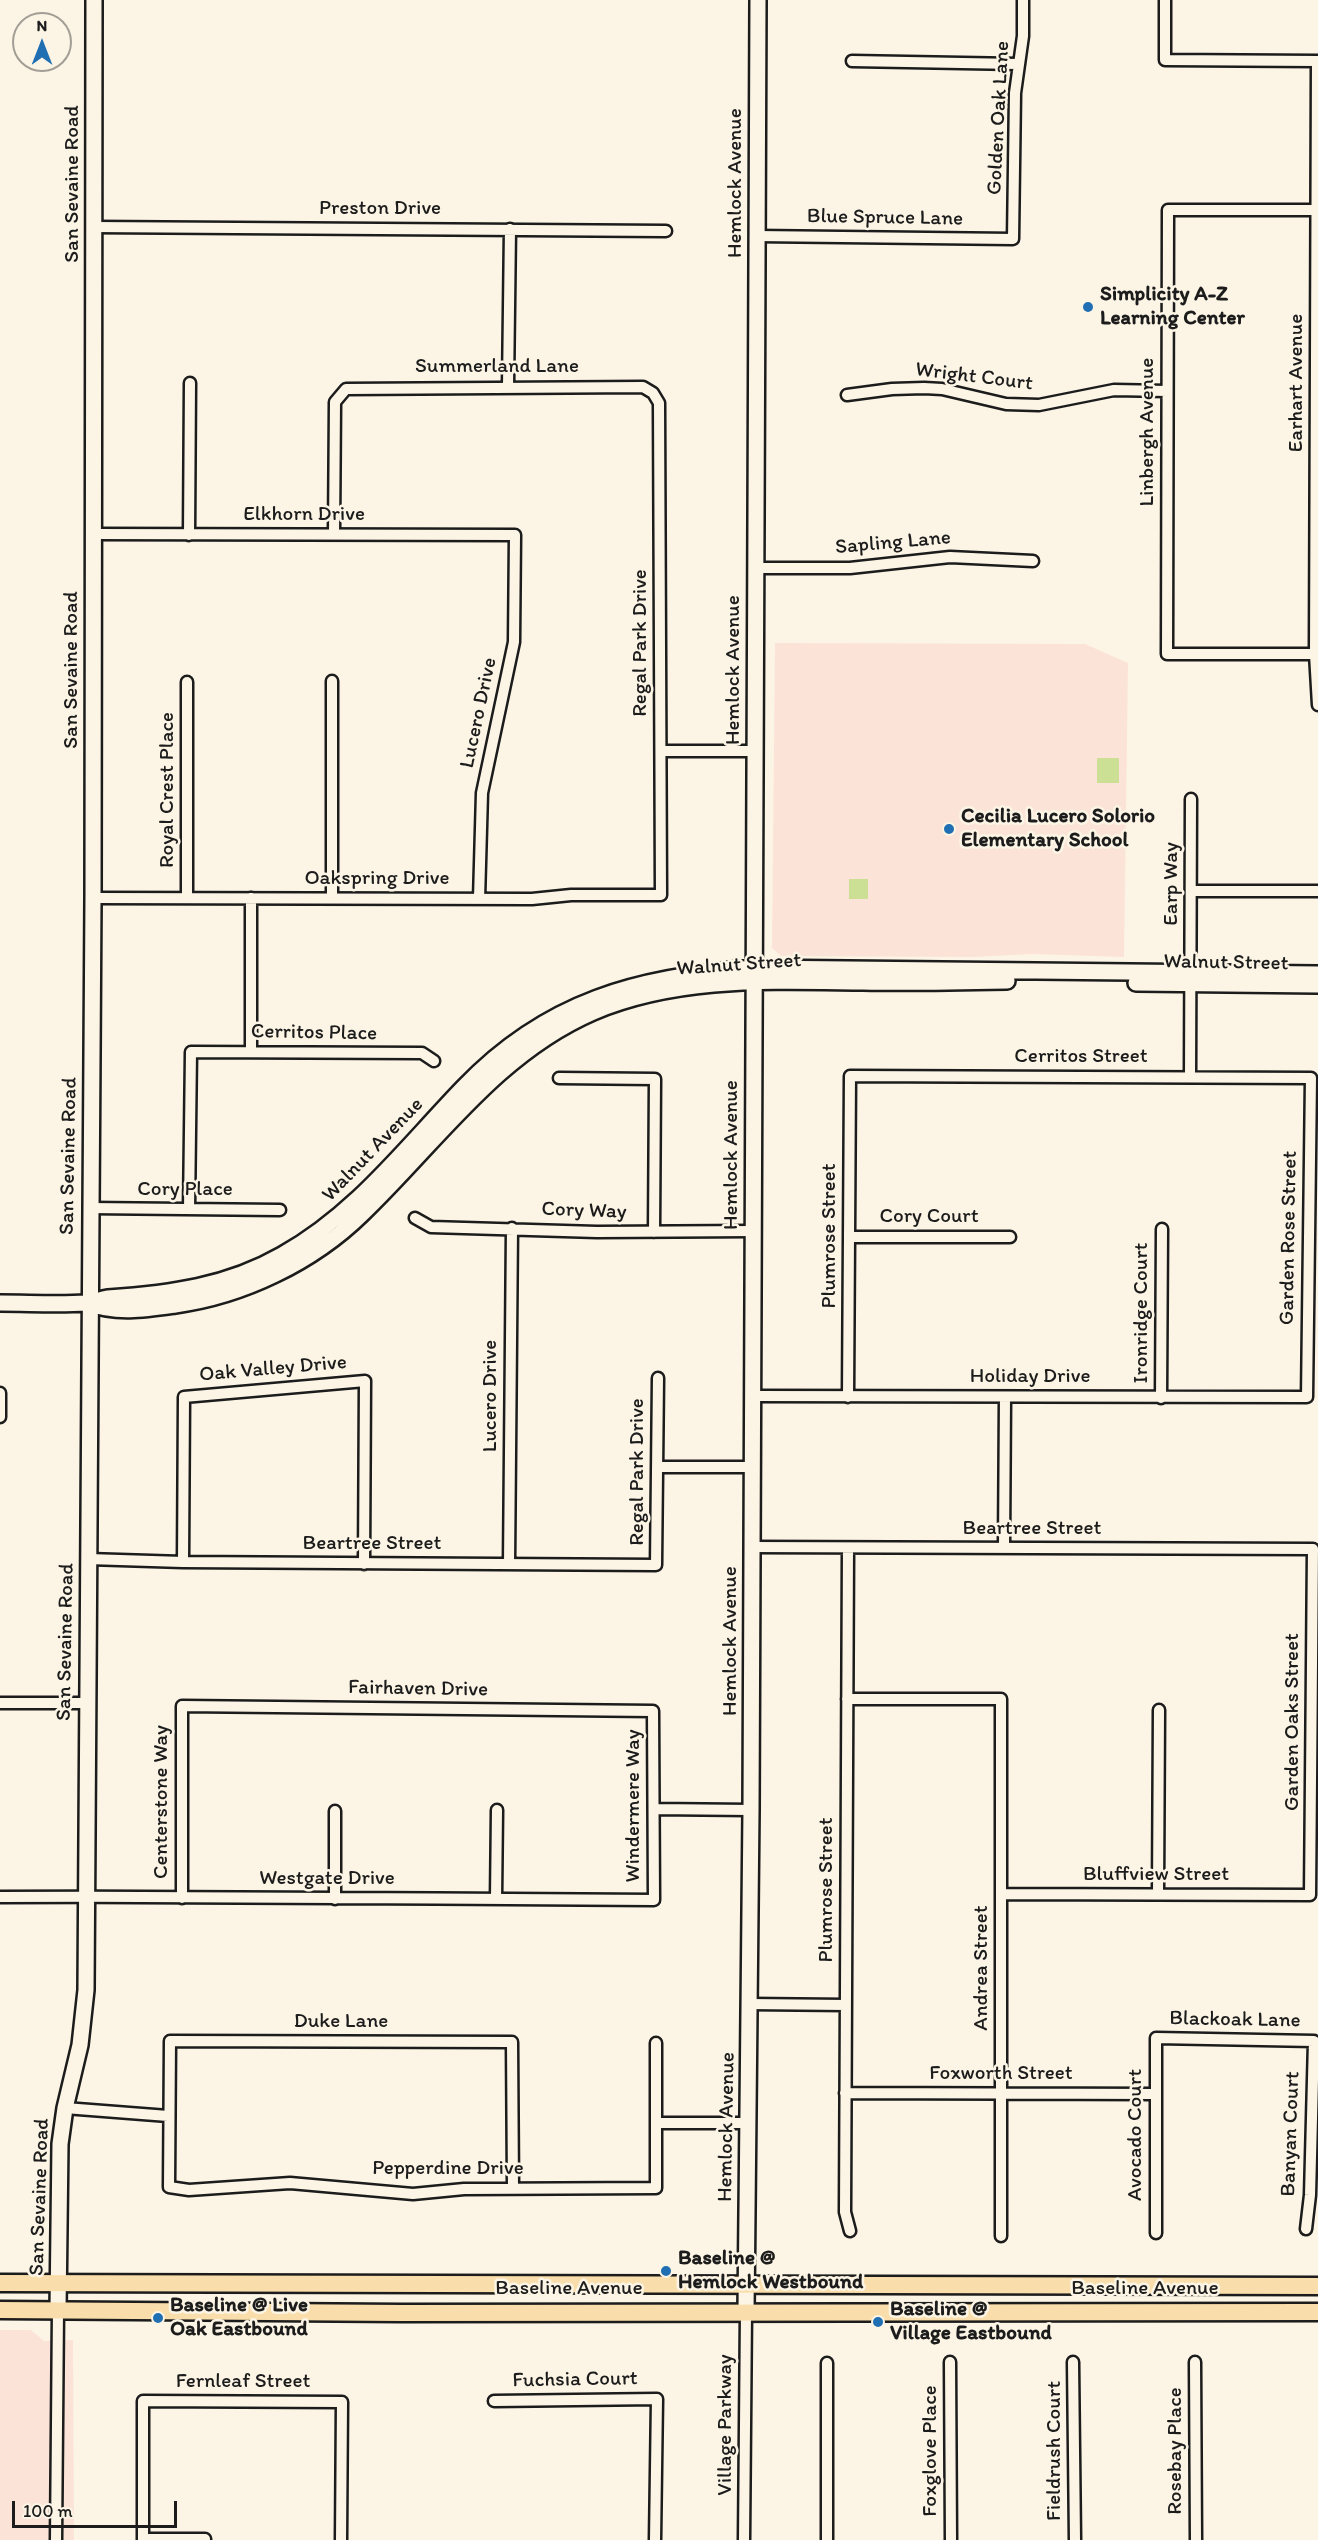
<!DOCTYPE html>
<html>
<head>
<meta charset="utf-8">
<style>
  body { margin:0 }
  #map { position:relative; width:1318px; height:2540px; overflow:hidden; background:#fcf5e5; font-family:Itim,sans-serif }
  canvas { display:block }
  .north { position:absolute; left:12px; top:12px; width:60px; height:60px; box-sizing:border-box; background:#fcf5e5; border:2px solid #a29e95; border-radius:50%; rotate:0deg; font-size:16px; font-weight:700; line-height:24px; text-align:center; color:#1c1c1c }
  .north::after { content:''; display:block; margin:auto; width:21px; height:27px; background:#1f6fb2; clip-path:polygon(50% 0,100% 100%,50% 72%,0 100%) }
  .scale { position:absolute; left:12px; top:2501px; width:165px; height:27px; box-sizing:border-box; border:3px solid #1c1c1c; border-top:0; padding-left:8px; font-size:18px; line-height:21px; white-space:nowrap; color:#1c1c1c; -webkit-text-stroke:4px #fcf5e5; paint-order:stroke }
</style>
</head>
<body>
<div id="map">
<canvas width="1318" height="2540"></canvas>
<div class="north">N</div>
<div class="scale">100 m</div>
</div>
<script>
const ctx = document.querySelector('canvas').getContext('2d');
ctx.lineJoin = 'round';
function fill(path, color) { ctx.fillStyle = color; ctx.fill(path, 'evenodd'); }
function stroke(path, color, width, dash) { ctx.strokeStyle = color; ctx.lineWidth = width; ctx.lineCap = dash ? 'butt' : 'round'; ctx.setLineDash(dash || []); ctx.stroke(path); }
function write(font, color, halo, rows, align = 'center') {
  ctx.font = font + ' Itim,sans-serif'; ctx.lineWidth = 5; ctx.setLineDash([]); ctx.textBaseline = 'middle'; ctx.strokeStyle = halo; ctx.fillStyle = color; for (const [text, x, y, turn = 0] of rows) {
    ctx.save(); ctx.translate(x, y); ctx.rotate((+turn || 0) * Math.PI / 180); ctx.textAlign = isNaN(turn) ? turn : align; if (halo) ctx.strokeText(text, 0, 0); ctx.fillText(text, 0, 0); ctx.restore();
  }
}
const built = new Path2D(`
  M775,643l310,1 43,19 -4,294 -91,-3 -60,3 -192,-1 -9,-8z
  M0,2330h31l13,11 29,-1 1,200h-74z`);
const green = new Path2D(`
  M1097,758h22v25h-22z
  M849,879h19v20h-19z`);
const street = new Path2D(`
  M1165,0v60l152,1 -2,593 3,51
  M852,61l165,3
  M93,227l573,4
  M756,236l257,3 2,-146 8,-57v-36
  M508,386l2,-157
  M847,395l45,-6 32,-1 18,1 64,15 33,1 75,-15 53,1
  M93,534l422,1 -1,107 -32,151 -3,106
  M189,535l1,-152
  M755,568h95l100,-11 83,4
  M1315,654h-148l1,-444h149
  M661,751h94
  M1192,891h126
  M93,898l439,1 39,-4h90l-2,-492 -6,-10 -10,-6 -297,2 -11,13 -1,132
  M187,898v-216
  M332,898v-217
  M251,1052v-154
  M1190,1077l1,-278
  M559,1078l96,1 -1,153
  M89,1208l191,2
  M189,1209l2,-157 231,1 12,8
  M415,1218l16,9 166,5 156,-1
  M849,1237h161
  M0,1393v24
  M753,1396c184,0 369,2 554,1l4,-319 -461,-2 -2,321
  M1161,1398l1,-169
  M657,1467h94
  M752,1547l561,2 -3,346 -308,-1
  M848,1548l-3,664 5,19
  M1004,1548l1,-151
  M88,1559l95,3 473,3 2,-187
  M183,1562l1,-165 181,-16 -1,183
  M509,1564l3,-336
  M847,1699h154v537
  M0,1703h86
  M654,1809l97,1
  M335,1811v88
  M1158,1894l1,-184
  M0,1897c218,-1 436,2 654,3l-1,-189 -471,-5v192
  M496,1899l1,-89
  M749,2004l97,1
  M845,2093l311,1
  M65,2108l103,8
  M657,2123h92
  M513,2188l-1,-146 -342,-1 -1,146 20,3 101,-7 123,11 51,-5 192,-1v-145
  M1156,2233v-195l158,3 -4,154 -4,34
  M950,2362l1,178
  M1073,2362l2,178
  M1195,2362l1,178
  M827,2363v177
  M494,2401l163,-2 -2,141
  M143,2539h62
  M56,2540l2,-230
  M143,2540v-139l199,1 -1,138
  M744,2540l2,-229`);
const secondary = new Path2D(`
  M1136,983l182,2
  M0,1303c29,0 58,2 86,0 8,0 14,-4 22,-5 62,-4 120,-12 174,-43 74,-41 124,-108 182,-168 82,-86 175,-111 290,-119l564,6
  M89,1303c26,11 58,6 86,2 68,-9 138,-43 187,-91 74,-71 134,-160 231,-202 85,-36 179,-31 270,-30 48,1 96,0 144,-1
  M58,2310l2,-166 5,-36 15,-63 6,-55 7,-1092 1,-898
  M746,2311l5,-501 7,-1810`);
const primary = new Path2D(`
  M0,2283l1318,3
  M0,2310l402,3 916,-1`);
const markers = [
  [1088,307,6,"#1f6fb2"],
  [949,829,6,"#1f6fb2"],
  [666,2271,6,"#1f6fb2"],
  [158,2318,6,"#1f6fb2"],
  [878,2322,6,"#1f6fb2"]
];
const streetNames = [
  ["Golden Oak Lane",999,118,-87],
  ["Hemlock Avenue",736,183,-90],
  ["San Sevaine Road",73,184,-90],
  ["Preston Drive",380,209],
  ["Blue Spruce Lane",885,218,1],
  ["Summerland Lane",497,367],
  ["Wright Court",974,377,7],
  ["Earhart Avenue",1297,383,-90],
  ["Linbergh Avenue",1148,432,-90],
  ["Elkhorn Drive",304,515],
  ["Sapling Lane",893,543,-5],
  ["Regal Park Drive",641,643,-90],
  ["San Sevaine Road",72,670,-90],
  ["Hemlock Avenue",734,670,-90],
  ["Lucero Drive",479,713,-78],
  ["Royal Crest Place",168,790,-90],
  ["Oakspring Drive",377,879],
  ["Earp Way",1172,884,-90],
  ["Walnut Street",1226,963,1],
  ["Walnut Street",739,965,-4],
  ["Cerritos Place",314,1033,1],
  ["Cerritos Street",1081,1057],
  ["Walnut Avenue",373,1150,-46],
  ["Hemlock Avenue",732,1155,-90],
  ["San Sevaine Road",69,1156,-89],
  ["Cory Place",185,1190],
  ["Cory Way",584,1211,2],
  ["Cory Court",929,1217],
  ["Plumrose Street",830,1236,-90],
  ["Garden Rose Street",1289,1238,-89],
  ["Ironridge Court",1142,1313,-90],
  ["Oak Valley Drive",273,1369,-5],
  ["Holiday Drive",1030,1377],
  ["Lucero Drive",491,1396,-90],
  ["Regal Park Drive",638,1472,-90],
  ["Beartree Street",1032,1529],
  ["Beartree Street",372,1544],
  ["Hemlock Avenue",731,1641,-90],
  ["San Sevaine Road",66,1642,-89],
  ["Fairhaven Drive",418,1689,1],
  ["Garden Oaks Street",1293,1722,-90],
  ["Centerstone Way",162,1802,-90],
  ["Windermere Way",634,1806,-90],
  ["Bluffview Street",1156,1875],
  ["Westgate Drive",327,1879],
  ["Plumrose Street",827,1890,-90],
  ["Andrea Street",982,1968,-90],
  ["Blackoak Lane",1235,2020,1],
  ["Duke Lane",341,2022],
  ["Foxworth Street",1001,2074],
  ["Hemlock Avenue",727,2127,-89],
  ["Banyan Court",1291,2134,-88],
  ["Avocado Court",1136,2135,-90],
  ["Pepperdine Drive",448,2169],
  ["San Sevaine Road",40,2197,-88],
  ["Baseline Avenue",569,2289],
  ["Baseline Avenue",1145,2289],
  ["Fuchsia Court",575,2380,-1],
  ["Fernleaf Street",243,2382],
  ["Village Parkway",726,2425,-90],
  ["Foxglove Place",931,2451,-90],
  ["Fieldrush Court",1055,2451,-90],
  ["Rosebay Place",1176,2451,-90]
];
const poiNames = [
  ["Simplicity A-Z",1100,295],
  ["Learning Center",1100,319],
  ["Cecilia Lucero Solorio",961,817],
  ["Elementary School",961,841],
  ["Baseline @",678,2259],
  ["Hemlock Westbound",678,2283],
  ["Baseline @ Live",170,2306],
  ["Oak Eastbound",170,2330],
  ["Baseline @",890,2310],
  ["Village Eastbound",890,2334]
];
fill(built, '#fbe4d7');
fill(green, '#cbe095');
stroke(street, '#1c1c1c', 15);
stroke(secondary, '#1c1c1c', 20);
stroke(primary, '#1c1c1c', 21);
stroke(street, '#fcf5e5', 10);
stroke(secondary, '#fcf5e5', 15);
stroke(primary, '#f9deab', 16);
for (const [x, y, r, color] of markers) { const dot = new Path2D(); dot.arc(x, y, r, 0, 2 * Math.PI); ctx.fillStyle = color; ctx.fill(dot); stroke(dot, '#fcf5e5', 2); }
write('21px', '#1c1c1c', '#fcf5e5', streetNames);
write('bold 21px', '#1c1c1c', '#fcf5e5', poiNames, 'left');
</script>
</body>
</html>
